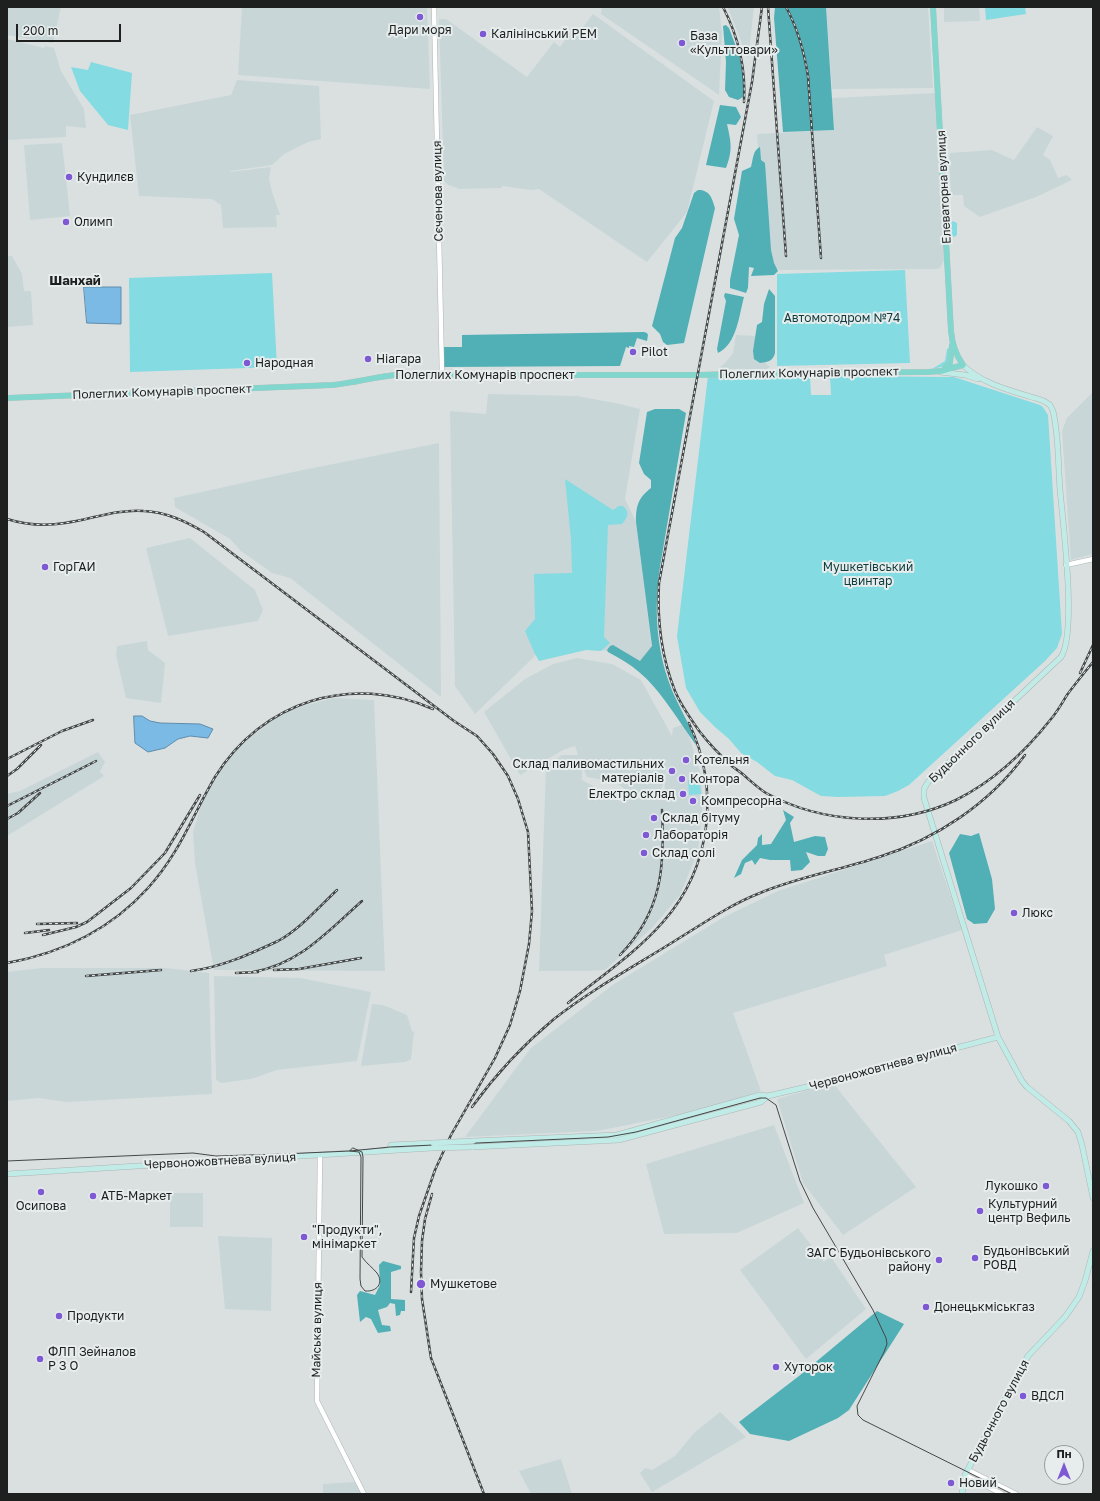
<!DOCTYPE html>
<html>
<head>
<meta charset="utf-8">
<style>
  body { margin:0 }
  #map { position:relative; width:1100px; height:1501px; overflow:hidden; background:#dae0e0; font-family:"Golos Text",sans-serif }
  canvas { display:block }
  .frame { position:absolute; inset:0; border:8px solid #1e2020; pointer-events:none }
  .north { position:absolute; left:1044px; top:1445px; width:40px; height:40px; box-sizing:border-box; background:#e7eded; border:1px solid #979b9b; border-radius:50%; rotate:0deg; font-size:11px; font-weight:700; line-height:16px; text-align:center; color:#1e2020 }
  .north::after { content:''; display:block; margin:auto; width:14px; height:18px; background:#7e59d3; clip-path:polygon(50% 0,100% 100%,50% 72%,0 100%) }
  .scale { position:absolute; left:16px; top:24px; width:105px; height:18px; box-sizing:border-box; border:2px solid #1e2020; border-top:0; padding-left:5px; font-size:12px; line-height:14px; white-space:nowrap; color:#1e2020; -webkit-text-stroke:3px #e7eded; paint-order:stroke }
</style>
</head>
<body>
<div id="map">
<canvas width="1100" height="1501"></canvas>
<div class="frame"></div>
<div class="north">Пн</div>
<div class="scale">200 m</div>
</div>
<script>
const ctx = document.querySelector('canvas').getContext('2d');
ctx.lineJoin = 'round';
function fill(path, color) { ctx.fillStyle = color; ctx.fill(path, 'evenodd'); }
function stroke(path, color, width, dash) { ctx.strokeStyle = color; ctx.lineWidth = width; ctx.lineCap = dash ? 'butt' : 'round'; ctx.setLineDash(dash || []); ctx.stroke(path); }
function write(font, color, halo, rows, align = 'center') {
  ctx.font = font + ' "Golos Text",sans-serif'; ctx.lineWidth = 4; ctx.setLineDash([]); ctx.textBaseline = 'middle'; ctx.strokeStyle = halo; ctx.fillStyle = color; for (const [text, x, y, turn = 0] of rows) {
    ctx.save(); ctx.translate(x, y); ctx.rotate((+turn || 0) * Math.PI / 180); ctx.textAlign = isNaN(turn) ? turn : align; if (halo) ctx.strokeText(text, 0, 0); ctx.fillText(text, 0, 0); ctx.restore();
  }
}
const built = new Path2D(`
  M7,7h54l-8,36 -46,-8z
  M242,7h185l3,82 -192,-14z
  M602,7h117l3,26 -3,62 -118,-81z
  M727,7h27l-6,52 -20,-51z
  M826,7h102l5,81 -101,1z
  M944,7h35l1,14 -36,1z
  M593,14l121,87 -27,111 -40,50 -108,-73 -8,1 -28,-4 -2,2 -43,1v-1l-10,-3 -4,-4 -5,-162h7l81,58 27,-35 6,5 11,-16 6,4z
  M7,39l37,9 1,-2 9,2 7,23 23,38 2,19 -20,-2v11l-59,3z
  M237,80l82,6 2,53 -13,3 -24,12 -12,11 -42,6 -1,-5 1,6 41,-5 -2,12 3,13 8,23h-4l1,12 -54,1 -2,-23 -9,-6 -73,-3 -9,-81 101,-20z
  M937,93l7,167 -4,8 -4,1 -156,1 -6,-3 -7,-5 -10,-128 77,-4 -2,-32z
  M1037,127l16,9 -10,19 7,5 8,18 9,-3 5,5 -36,17 -56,20 -16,-11 -1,-11h-12l-2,-38 1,-4 42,-3 22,10z
  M62,143l8,73 -40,4 -6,-75z
  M7,256h5l10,18 2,17h7l2,34 -26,2z
  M736,335l19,1v10l8,15 7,6 -3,2h-44l-4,-1 7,-6 7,-9z
  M1093,392v162l-22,6 -9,-129 5,-13z
  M488,394l89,2 43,8 20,5 -15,90 11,23 16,128 -13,20 -31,-19 -28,-4 -43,7 -62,60 -20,-28 -5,-275 36,3z
  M439,443l2,254 -151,-119 -18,-5 -31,-22 -11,-12 -55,-32 -1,-9 124,-27z
  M190,538l65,52 8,20 -5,11 -90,15 -22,-88z
  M147,641l1,9 17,13 -4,40 -35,-5 -10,-43 1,-9z
  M577,658l35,6 29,16 31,56 1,-8 12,-4 16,50 2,27 -5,50 -18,44 -28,33 -47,42 -18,1h-48l7,-204 16,-12h16l-3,-9 -12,4 -43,25 -36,-63 41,-33 28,-15zM668,763l-5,35 -38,1v3h-3l-40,-22v-15l5,12 28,5 17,12 29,-4z
  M333,698l41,2 11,271 -171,-1 -19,-107 -2,-31 10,-33 32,-50 50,-38z
  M98,752l7,10 -5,10 4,4 -97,60v-42l13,-3z
  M932,841l30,89 -78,25 3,11 -154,47 28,78 -53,18 -111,22 -132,6 66,-89 83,-64 110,-67 54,-26z
  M42,968h124l43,5 3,121 -145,8 -28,-4 -32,3v-129z
  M214,976l86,2 71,14 -14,69 -80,9 -26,9 -30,4 -5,-3z
  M372,1004l11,1 24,10 5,16 2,1 -3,27 -6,3 -44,4z
  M833,1083l83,104 -73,48 -40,-52 -26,-84z
  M774,1125l30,78 -67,30 -73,1 -18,-70z
  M170,1193h33v34h-33z
  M798,1228l26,34 7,-5 35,52 -60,50 -66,-89z
  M218,1236l54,2 -1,73 -46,-2z
  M720,1412l26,25 -94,55 -12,-19 5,-5 7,2 23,-14 19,-23z
  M561,1459l11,35h-41l-12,-23z
  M355,1482l6,12h-38v-10z`);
const green = new Path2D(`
  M985,7h40l1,7 -40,6z
  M91,62l41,11 -4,57 -20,-5 -28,-34 -9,-24 17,3z
  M953,221l4,2v12l-3,2 -5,-2v-11z
  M905,270l5,93 -133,3v-92z
  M272,273l5,94 -147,5 -1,-94z
  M949,348v9l-3,9 -14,3 13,-8 2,-12z
  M708,376h102l1,19h20l-1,-19 124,1 86,28 3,2 5,8 14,219 -5,14 -12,13 -136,124 -11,6 -13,5 -46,1 -18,-1 -29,-16 -17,-4 -18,-14 -16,-9 -12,-14 -14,-12 -15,-15 -14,-24 -9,-52z
  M565,479l48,31 6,-4h4c7,6 5,11 -1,18l-14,1 -4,112 6,6 -9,8 -15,-1 -47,11 -5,-9 -9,-21 10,-12 -1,-45 38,-1 -1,-34z
  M699,779l2,15 -12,1 -1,-15z`);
const forest = new Path2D(`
  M775,7h51l8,123 -51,2 -9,-114z
  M726,25l3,3c7,20 20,46 14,69l-5,3 -9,-3 -4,-7 1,-28 -3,-36z
  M720,105l16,2 5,10 -5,8 -9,-1c4,18 6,26 -1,44l-20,-3z
  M760,147l1,13 4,3 6,87 3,13 4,8 -4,4 -23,1 3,-8 -5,-1 -1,21 -2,5 -16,-5v-8l9,-45 -5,-16 8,-48 9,-4c2,-8 2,-17 9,-20z
  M698,190c12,0 14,8 17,18l-31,135 -17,2 -4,-3 -3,-8 -8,-8 23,-88 7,-10 12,-35z
  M769,289l6,7v57c-2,8 -7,9 -15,10l-6,-4 -1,-8 4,-26 5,-3 2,-18z
  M725,293l19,4c-5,18 -7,47 -26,56l-1,-4 9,-48 -2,-5z
  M644,332l3,1 1,2 -1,6 -10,-3 -3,9 -5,-1v2l-3,-1 -6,19 -176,1v-20h18v-12z
  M655,409h24l7,4 -26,154c-6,40 -4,80 10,118 7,20 21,39 26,60 -16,-22 -36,-56 -57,-73 -9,-8 -20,-14 -31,-20l-1,-2 3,-4 3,-1 27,16 12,-15 -16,-124c0,-16 2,-24 15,-34v-8l-7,-6 -5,-11 8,-51z
  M783,810l11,7 -4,6 4,19 21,-6 10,1 3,12 -3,7h-7l-12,-4 4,10 -8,8 -11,1 -1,-11h-20l-10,-2 -5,7 -3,-5 -7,3 -4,11 -7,4 8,-18 15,-15 1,-7 4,-4v11l9,-1 15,-24z
  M979,833l13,46 3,30 -8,14 -13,1 -7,-5 -18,-66 11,-19 11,2z
  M383,1261l18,5v3l-10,3v27l14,1v11h-4l-1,4 -4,1 -1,-12 -5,-1 -3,4 -9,3 4,15 8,1 1,5 -13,2 -7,-14 -5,-2 -6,5 -3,-27 3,-4 15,4 5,-10 -1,-20z
  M877,1311l27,13 -55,86 -11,8 -49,23 -39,-7 -11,-12 60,-46z`);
const water = new Path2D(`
  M84,287h37v37l-34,-1z
  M134,716h8l8,5 10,2 40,1 13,5 -5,9 -18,-2 -12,3 -13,9 -17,4 -13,-9 -1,-18z`);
const tertiary = new Path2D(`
  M434,7l8,367
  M1066,565l27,-6
  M320,1155l-3,246 47,93
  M968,1470l48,24
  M965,1475l37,19`);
const secondary = new Path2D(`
  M963,365c21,21 54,27 81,36l6,4 3,6c6,26 5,53 7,79 3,33 17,143 1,167l-133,125 -4,7v9l74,239 24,44 5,6 42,34 9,11 4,13 11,53
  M940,372l25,3 13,4
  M473,1141l144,-6 143,-40 8,1 38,-9 192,-50
  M472,1147l147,-7 142,-38 7,-6
  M389,1150l2,-5 42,-2
  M7,1174l425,-26
  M962,1494l3,-19 63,-119 37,-39 14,-20 6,-16 8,-30`);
const primary = new Path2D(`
  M945,368l5,-5 2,-18
  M7,398l325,-13c22,-2 42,-8 63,-10h302l70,-2 161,-1 13,-1 22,-6c-7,-10 -11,-22 -12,-34l-18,-324`);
const tram = new Path2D(`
  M353,1148l9,4 1,5 -1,100c5,7 10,10 15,16 7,10 0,19 -12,18l-4,-5 -1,-7 1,-122 -2,-5 -9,-1z
  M7,1161l186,-8 23,3 66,-2 68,-3 40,-4 218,-10 28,-5 124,-34h6l10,7 24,76 13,27 60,102 13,28 1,6 -3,8 -27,54 1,9 5,5 149,74`);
const rail = new Path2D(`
  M723,7c15,29 23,62 21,95
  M762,7l-10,75 -93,501c-2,38 2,73 16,108 6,15 16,28 25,41 10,13 21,24 33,35 4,3 9,6 13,10 7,6 12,11 20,16 57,31 131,35 190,7 38,-19 69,-48 95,-81 6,-7 11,-16 16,-24 8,-11 17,-22 26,-33
  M768,7l18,249
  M786,7c12,22 18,44 22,69l13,182
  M7,519c19,6 39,7 58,4 27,-4 52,-14 79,-12 22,1 41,10 60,21l250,189 23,15 16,18 15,22 10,23 10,33 4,79 -3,33 -9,47 -10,34 -15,33 -44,77 -16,35 -16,46 -5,22 -3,54
  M1080,673l13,-28
  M7,759l55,-28 31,-11
  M7,776l10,-7 24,-24
  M7,806l89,-45
  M7,819l11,-6 22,-20
  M37,924l40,-1
  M25,933l24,-3
  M43,935l33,-8 11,-5 44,-34 34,-35 35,-58
  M620,955c42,-43 45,-88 42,-145
  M7,963c56,-10 103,-33 141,-75 32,-35 44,-72 67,-111 47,-76 137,-104 218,-68
  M274,970l25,-1 62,-11
  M191,971c31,-4 59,-17 87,-30 22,-12 41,-34 59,-51
  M253,972c47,-8 75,-41 109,-71
  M236,973l22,-1
  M86,976l75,-6
  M568,1003c31,-25 69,-51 95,-81 49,-55 57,-133 26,-199
  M472,1107c24,-33 51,-62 82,-88 37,-29 79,-52 119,-77 28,-17 56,-37 87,-49 38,-16 80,-23 119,-36 57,-18 110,-53 146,-102
  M432,1194l-7,25 -3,22 -1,31 1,27 9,59 53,136`);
const secondaryBridge = new Path2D(`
  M433,1143l40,-2
  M432,1148l40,-1`);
const markers = [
  [420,17,4,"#7e59d3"],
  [483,34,4,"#7e59d3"],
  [682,43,4,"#7e59d3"],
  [69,177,4,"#7e59d3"],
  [66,222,4,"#7e59d3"],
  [633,352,4,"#7e59d3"],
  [368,359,4,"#7e59d3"],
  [247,363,4,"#7e59d3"],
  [45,567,4,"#7e59d3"],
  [686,760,4,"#7e59d3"],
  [672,771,4,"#7e59d3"],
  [682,779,4,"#7e59d3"],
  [683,794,4,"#7e59d3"],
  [693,801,4,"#7e59d3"],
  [654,818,4,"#7e59d3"],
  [646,835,4,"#7e59d3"],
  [644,853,4,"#7e59d3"],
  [1014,913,4,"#7e59d3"],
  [1046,1186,4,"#7e59d3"],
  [41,1192,4,"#7e59d3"],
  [93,1196,4,"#7e59d3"],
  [980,1211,4,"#7e59d3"],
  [304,1237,4,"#7e59d3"],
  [975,1258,4,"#7e59d3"],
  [939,1260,4,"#7e59d3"],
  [421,1284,5,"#7e59d3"],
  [926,1307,4,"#7e59d3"],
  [59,1316,4,"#7e59d3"],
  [40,1359,4,"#7e59d3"],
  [776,1367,4,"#7e59d3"],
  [1023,1396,4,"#7e59d3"],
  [951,1483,4,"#7e59d3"]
];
const poiNames = [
  ["Дари моря",420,30,"center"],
  ["Калінінський РЕМ",491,34],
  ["База",690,36],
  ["«Культтовари»",690,50],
  ["Кундилєв",77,177],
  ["Олимп",74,222],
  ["Pilot",641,352],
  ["Ніагара",376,359],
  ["Народная",255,363],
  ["ГорГАИ",53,567],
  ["Котельня",694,760],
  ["Склад паливомастильних",664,764,"right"],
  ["матеріалів",664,778,"right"],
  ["Контора",690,779],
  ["Електро склад",675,794,"right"],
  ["Компресорна",701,801],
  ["Склад бітуму",662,818],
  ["Лабораторія",654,835],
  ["Склад солі",652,853],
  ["Люкс",1022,913],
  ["Лукошко",1038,1186,"right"],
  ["АТБ-Маркет",101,1196],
  ["Культурний",988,1204],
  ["центр Вефиль",988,1218],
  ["Осипова",41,1206,"center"],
  ["\"Продукти\",",312,1230],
  ["мінімаркет",312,1244],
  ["Будьонівський",983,1251],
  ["РОВД",983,1265],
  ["ЗАГС Будьонівського",931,1253,"right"],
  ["району",931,1267,"right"],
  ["Мушкетове",430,1284],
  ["Донецькміськгаз",934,1307],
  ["Продукти",67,1316],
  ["ФЛП Зейналов",48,1352],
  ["Р З О",48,1366],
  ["Хуторок",784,1367],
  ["ВДСЛ",1031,1396],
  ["Новий",959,1483]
];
const streetNames = [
  ["Елеваторна вулиця",944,187,-93],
  ["Сєченова вулиця",438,191,-91],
  ["Полеглих Комунарів проспект",809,373,-1],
  ["Полеглих Комунарів проспект",485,375],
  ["Полеглих Комунарів проспект",162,392,-2],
  ["Будьонного вулиця",972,741,-44],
  ["Червоножовтнева вулиця",883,1067,-15],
  ["Червоножовтнева вулиця",220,1161,-3],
  ["Майська вулиця",317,1330,-89],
  ["Будьонного вулиця",999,1411,-62]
];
const parkNames = [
  ["Автомотодром №74",842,318],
  ["Мушкетівський",868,567],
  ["цвинтар",868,581]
];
const neighbourhoodNames = [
  ["Шанхай",75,281]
];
fill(built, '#c8d6d7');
fill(green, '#84dbe1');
fill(forest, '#51afb6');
fill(water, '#7bbae5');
stroke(water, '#5f8caa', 1);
stroke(tertiary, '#afb5b5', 5.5);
stroke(secondary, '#afb5b5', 6);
stroke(primary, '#bcbcbc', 6);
stroke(tertiary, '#fff', 4.5);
stroke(secondary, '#c0ebe6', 5);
stroke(primary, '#81d7ce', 5.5);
stroke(tram, '#444747', 1);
stroke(rail, '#444747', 2.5);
stroke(rail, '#e7eded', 1, [3]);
stroke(secondaryBridge, '#afb5b5', 6, []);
stroke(secondaryBridge, '#c0ebe6', 5);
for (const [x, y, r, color] of markers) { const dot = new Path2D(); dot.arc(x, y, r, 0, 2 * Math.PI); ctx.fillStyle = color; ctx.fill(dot); stroke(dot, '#e7eded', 1.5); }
write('12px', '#1e2020', '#e7eded', poiNames, 'left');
write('12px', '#1e2020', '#e7eded', streetNames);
write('12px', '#0f3c3f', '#e7eded', parkNames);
write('bold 13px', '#1e2020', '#e7eded', neighbourhoodNames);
</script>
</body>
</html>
